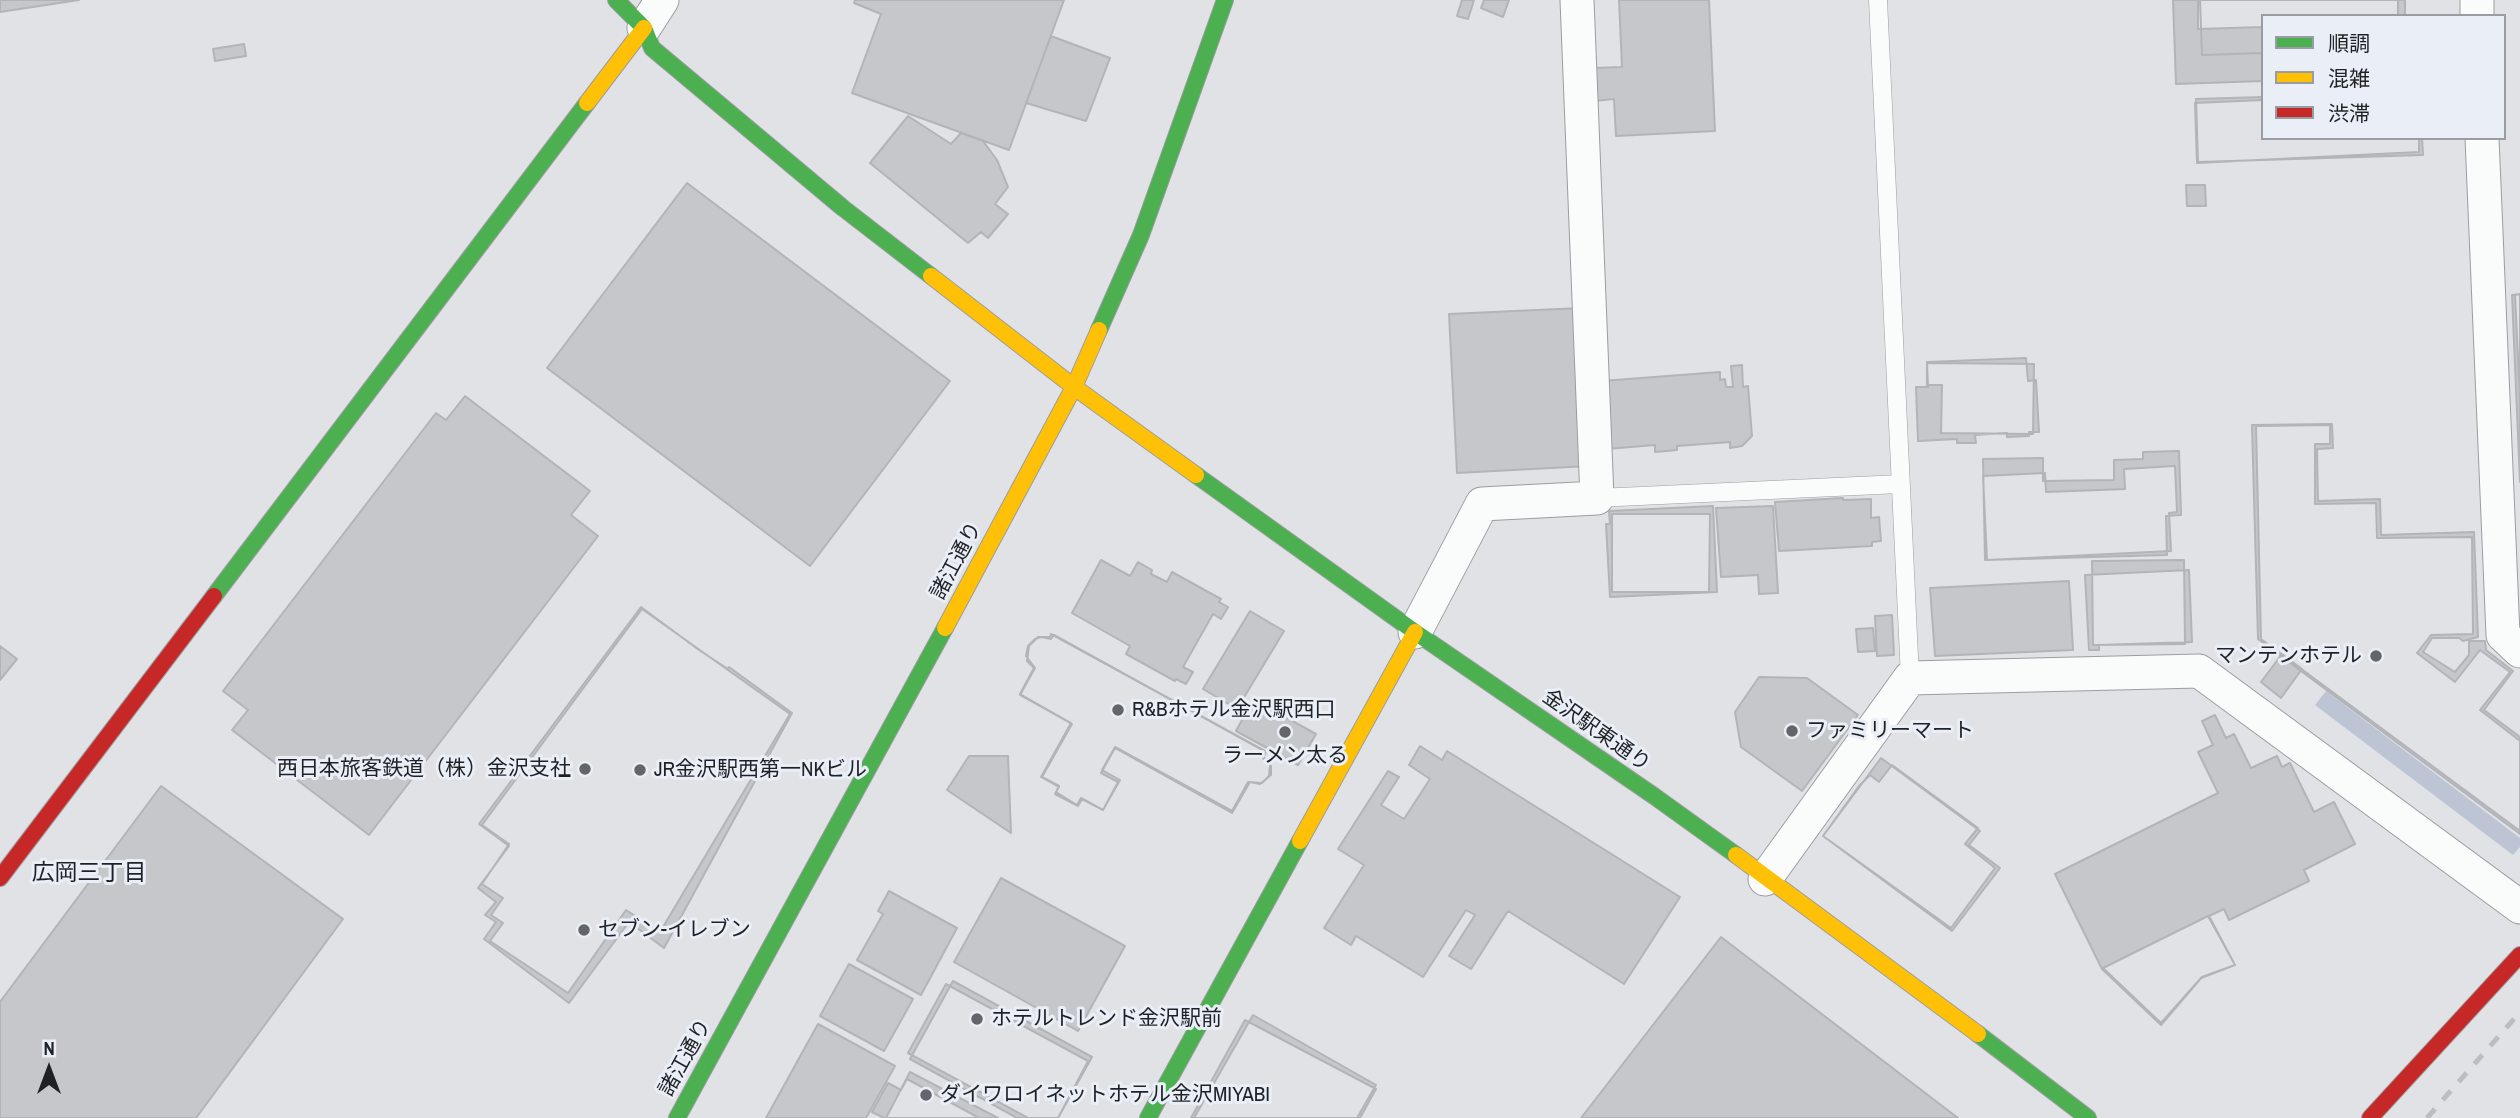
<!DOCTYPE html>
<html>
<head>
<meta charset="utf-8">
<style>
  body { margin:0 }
  #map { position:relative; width:2520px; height:1118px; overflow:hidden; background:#e0e2e6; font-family:"Archivo Narrow","Noto Sans JP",sans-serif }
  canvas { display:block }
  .legend { position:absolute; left:2261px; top:14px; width:245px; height:126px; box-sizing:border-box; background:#e9eef7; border:2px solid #989ca3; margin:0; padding:9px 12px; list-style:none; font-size:21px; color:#1f2125 }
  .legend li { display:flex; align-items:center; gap:14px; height:35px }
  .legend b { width:35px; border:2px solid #989ca3 }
  .north { position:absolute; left:14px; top:1034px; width:70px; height:70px; -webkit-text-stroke:5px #e9eef7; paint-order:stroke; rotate:0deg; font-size:19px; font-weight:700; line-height:28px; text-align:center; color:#1f2125 }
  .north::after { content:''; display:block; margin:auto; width:24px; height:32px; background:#1f2125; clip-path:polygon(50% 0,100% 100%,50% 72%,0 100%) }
</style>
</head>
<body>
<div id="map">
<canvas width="2520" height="1118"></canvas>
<ul class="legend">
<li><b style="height:9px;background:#4caf50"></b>順調</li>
<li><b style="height:9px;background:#ffc107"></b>混雑</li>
<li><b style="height:9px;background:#c62828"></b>渋滞</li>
</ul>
<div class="north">N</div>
</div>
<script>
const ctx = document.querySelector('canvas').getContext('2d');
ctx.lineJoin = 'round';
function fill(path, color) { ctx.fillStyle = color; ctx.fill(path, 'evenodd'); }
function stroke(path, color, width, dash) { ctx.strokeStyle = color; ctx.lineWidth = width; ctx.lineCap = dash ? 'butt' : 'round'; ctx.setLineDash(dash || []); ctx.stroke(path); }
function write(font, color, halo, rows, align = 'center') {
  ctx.font = font + ' "Archivo Narrow","Noto Sans JP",sans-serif'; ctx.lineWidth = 6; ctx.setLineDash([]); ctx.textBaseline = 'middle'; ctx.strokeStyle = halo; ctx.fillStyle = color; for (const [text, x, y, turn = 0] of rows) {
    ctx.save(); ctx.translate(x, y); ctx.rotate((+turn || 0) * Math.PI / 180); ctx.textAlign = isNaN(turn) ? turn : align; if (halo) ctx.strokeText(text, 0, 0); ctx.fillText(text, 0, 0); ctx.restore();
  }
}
const green = new Path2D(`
  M2326,691l194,147v9l-7,8 -198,-150z`);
const building = new Path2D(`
  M0,0h79l-79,12z
  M855,0h209l-55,150 -157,-57 29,-79 -27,-11z
  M1462,0h12l-6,19 -11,-3z
  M1484,0h25l-6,17 -22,-9z
  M1619,0h90l6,131 -99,5 -2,-37 -20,2 -1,-33 29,-1z
  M2173,0h27l2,55 61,-2v28l-87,3z
  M2198,0h200v16h-135v11l-65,2z
  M2200,0h205v16h-142v37l-61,2z
  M1051,36l59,22 -24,63 -60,-18z
  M244,44l2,12 -31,5 -2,-12z
  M2263,97v41h159l1,17 -225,7 -2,-63z
  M2263,100v38h156v14l-222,11 -2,-60z
  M908,116l43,28 10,-11 22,8 14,19 11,27 -13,17 13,10 -20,24 -7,-6 -13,11 -98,-80z
  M687,183l263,198 -140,185 -263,-198z
  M2186,185h19l1,21h-19z
  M2520,294v106l-5,-105z
  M2520,294v188l-8,-187z
  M1581,308l8,158 -132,7 -8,-159z
  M2026,358l2,23 8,-1 3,52h-10v4l-22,1v-4l-32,2 1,8h-19v-4l-39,2 -2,-54h12l-1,-25z
  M1927,363l107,1 -1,70 -92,-1 1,-48h-15z
  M1742,365l1,22 5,-1 4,50 -10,10 -12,2v-6l-53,4v4l-22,2v-7l-48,4 -5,-68 118,-9v8l5,-1 1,8h7l-2,-21z
  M465,396l125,95 -19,24 27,21 -229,299 -137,-105 16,-20 -25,-19 213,-278 10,7z
  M2332,424l1,24 -16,1 1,52 62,-2 1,36 93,-3 4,105 -15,4 -4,-3h-27l-9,14 32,20 14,-17v-14h16l1,9 27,21 -29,39 36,27v97l-262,-195 -6,-214z
  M2330,425v19h-15v60l61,-1 1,35 95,-1 1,97 -42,1 -14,18 38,29 25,-32 30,22 -30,38 40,31v90l-259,-192 -5,-213z
  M2179,451l2,64 -15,1 1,39 -182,5 -2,-101 60,-1v23l71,-1v-20l29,-1v-7z
  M2175,466l2,46 -8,1 2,38 -184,9 -4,-84 62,-3 1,19 79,-3 -1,-20z
  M1843,498v2l28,-1v19l8,-1 2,24 -9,1v4l-93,5 -4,-49z
  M1713,506l4,86 -107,5 -4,-73h4l-1,-13z
  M1773,506l5,87 -19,1 -1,-19 -37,2 -5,-69z
  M1612,514h98l-1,78h-97z
  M1101,560l29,16 8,-14 14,8 -1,4 16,8 5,-10 49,27 -2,3 9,5 -7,12 -8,-5 -30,53 10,5 -7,12 -10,-5 -1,2 -49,-27 4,-8 -58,-33z
  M2184,560l1,84 -92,1 -1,-84z
  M2189,570l3,72 -93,3v5h-10l-4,-75z
  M2069,581l4,69 -138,6 -5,-68z
  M641,607l58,43 29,19 1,-2 63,46 -128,235 -35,-26 -60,81 -85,-64 12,-17 -11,-7 11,-13 -18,-14 31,-42 -30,-22z
  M642,609l148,105 -130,218 -34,-22 -58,83 -78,-52 13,-18 -12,-8 12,-17 -21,-14 27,-40 -27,-19z
  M1250,611l34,20 -47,78 -34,-20z
  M1892,615l2,40 -17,1 -2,-40z
  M1873,628l2,23 -17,1 -2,-23z
  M1051,634l214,117 -2,5 7,9 -1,11 -7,7 -14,-1 -16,29 -117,-64 -13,23 18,10 -17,30 -22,-12 -4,7 -21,-13 3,-5 -18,-10 30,-54 -51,-29 14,-26 -7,-7 2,-15 9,-9h12z
  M1054,635l212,117 -3,6 8,8v9l-11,9 -10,-2 -18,31 -117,-65 -14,25 17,9 -15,28 -21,-11 -4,7 -23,-12 4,-8 -17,-9 30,-53 -52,-29 15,-27 -9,-12 2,-10 7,-7 6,-2 10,2z
  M0,646l17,13 -17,21z
  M2282,654l20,15 -21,29 -20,-16z
  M1759,677l48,1 51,37 -56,76 -61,-44 -6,-35z
  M1256,701l60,33 -18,31 -62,-34 13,-24 3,1z
  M2215,715l11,23 8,-4 17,34 26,-12 5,11 8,-4 24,49 20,-10 21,42 -51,26 5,11 -80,39 -5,-11 -15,7 26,49 -33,12 -41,48 -59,-56 -47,-95 163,-81 -20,-41 15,-7 -11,-24z
  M1420,746l22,14 5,-9 233,146 -56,87 -116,-73 -37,58 -22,-13 26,-41 -9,-5 -43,67 -67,-41 -5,9 -27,-17 40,-63 -26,-16 50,-78 11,6 -18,28 23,14 26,-40 -21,-14z
  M969,756h39l3,77 -64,-43z
  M1881,758l99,73 -11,14 31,23 -48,63 -129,-95z
  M1892,765l86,63 -13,16 30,24 -44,60 -128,-92 36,-50 11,-11 9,7z
  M161,786l182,133 -147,199h-196v-116z
  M1001,878l124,68 -47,85 -124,-69z
  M889,891l68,37 -36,67 -64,-35 26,-46 -5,-3z
  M2208,916l27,49 -34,13 -40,45 -58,-55z
  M1721,937l237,181h-377z
  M849,964l64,35 -29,52 -64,-35z
  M953,981l139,76 -34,61h-41l-107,-59z
  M946,984l142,77 -30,57h-30l-120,-65z
  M1253,1015l123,70 -19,33h-163z
  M1245,1020l131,69 -16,29h-169z
  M818,1024l77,42 -29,52h-100z
  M910,1072l88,46h-112z
  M907,1079l72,39h-95l-12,-6 16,-29 13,7z`);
const lane = new Path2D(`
  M1878,0l32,678
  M1597,498l303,-14`);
const street = new Path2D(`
  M2477,0v16
  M644,28l18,-28
  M2482,138l21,497 17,16
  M1415,632l67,-128 115,-6 -20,-498
  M1765,879l145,-201 289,-7 321,236`);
const fast = new Path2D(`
  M616,0l28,28 8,20 191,160 88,68
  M1099,330l42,-95 84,-235
  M1196,475l219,157 239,164 82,59
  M214,596l373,-493
  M1978,1034l110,84
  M677,1118l268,-490
  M1148,1118l152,-277`);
const slow = new Path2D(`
  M587,103l57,-75
  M931,276l143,111 122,88
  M945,628l129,-241 25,-57
  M1300,841l115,-209
  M1736,855l242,179`);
const jam = new Path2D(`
  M0,878l214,-282
  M2370,1118l150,-163`);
const rail = new Path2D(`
  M2427,1118l93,-106`);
const markers = [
  [2376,656,7,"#636569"],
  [1118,710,7,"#636569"],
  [1792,731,7,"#636569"],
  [1285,732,7,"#636569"],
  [585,769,7,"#636569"],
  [640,770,7,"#636569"],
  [584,930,7,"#636569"],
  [977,1019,7,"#636569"],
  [926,1095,7,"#636569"]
];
const streetNames = [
  ["諸江通り",957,561,-62],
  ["金沢駅東通り",1596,731,35],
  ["諸江通り",686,1058,-61]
];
const poiNames = [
  ["マンテンホテル",2362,656,"right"],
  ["R&Bホテル金沢駅西口",1132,710],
  ["ファミリーマート",1806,731],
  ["ラーメン太る",1285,756,"center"],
  ["西日本旅客鉄道（株）金沢支社",571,769,"right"],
  ["JR金沢駅西第一NKビル",654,770],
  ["セブン-イレブン",598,930],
  ["ホテルトレンド金沢駅前",991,1019],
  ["ダイワロイネットホテル金沢MIYABI",940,1095]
];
const neighbourhoodNames = [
  ["広岡三丁目",89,874]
];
fill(green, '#bdc5d5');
fill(building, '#c6c7ca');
stroke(building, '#b2b4b8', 2);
stroke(lane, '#9b9da0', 19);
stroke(street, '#9b9da0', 35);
stroke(fast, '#9b9da0', 18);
stroke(slow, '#9b9da0', 18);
stroke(jam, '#9b9da0', 18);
stroke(lane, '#fafbfb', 18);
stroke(street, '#fafbfb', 33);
stroke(fast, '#4caf50', 16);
stroke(slow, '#ffc107', 16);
stroke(jam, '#c62828', 16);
stroke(rail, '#bdbdbf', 5, [12, 12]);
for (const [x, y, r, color] of markers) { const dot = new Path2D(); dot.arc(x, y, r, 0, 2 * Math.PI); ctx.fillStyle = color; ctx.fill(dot); stroke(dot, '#e9eef7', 2.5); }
write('21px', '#1f2125', '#e9eef7', streetNames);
write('21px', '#1f2125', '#e9eef7', poiNames, 'left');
write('23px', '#1f2125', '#e9eef7', neighbourhoodNames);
</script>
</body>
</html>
